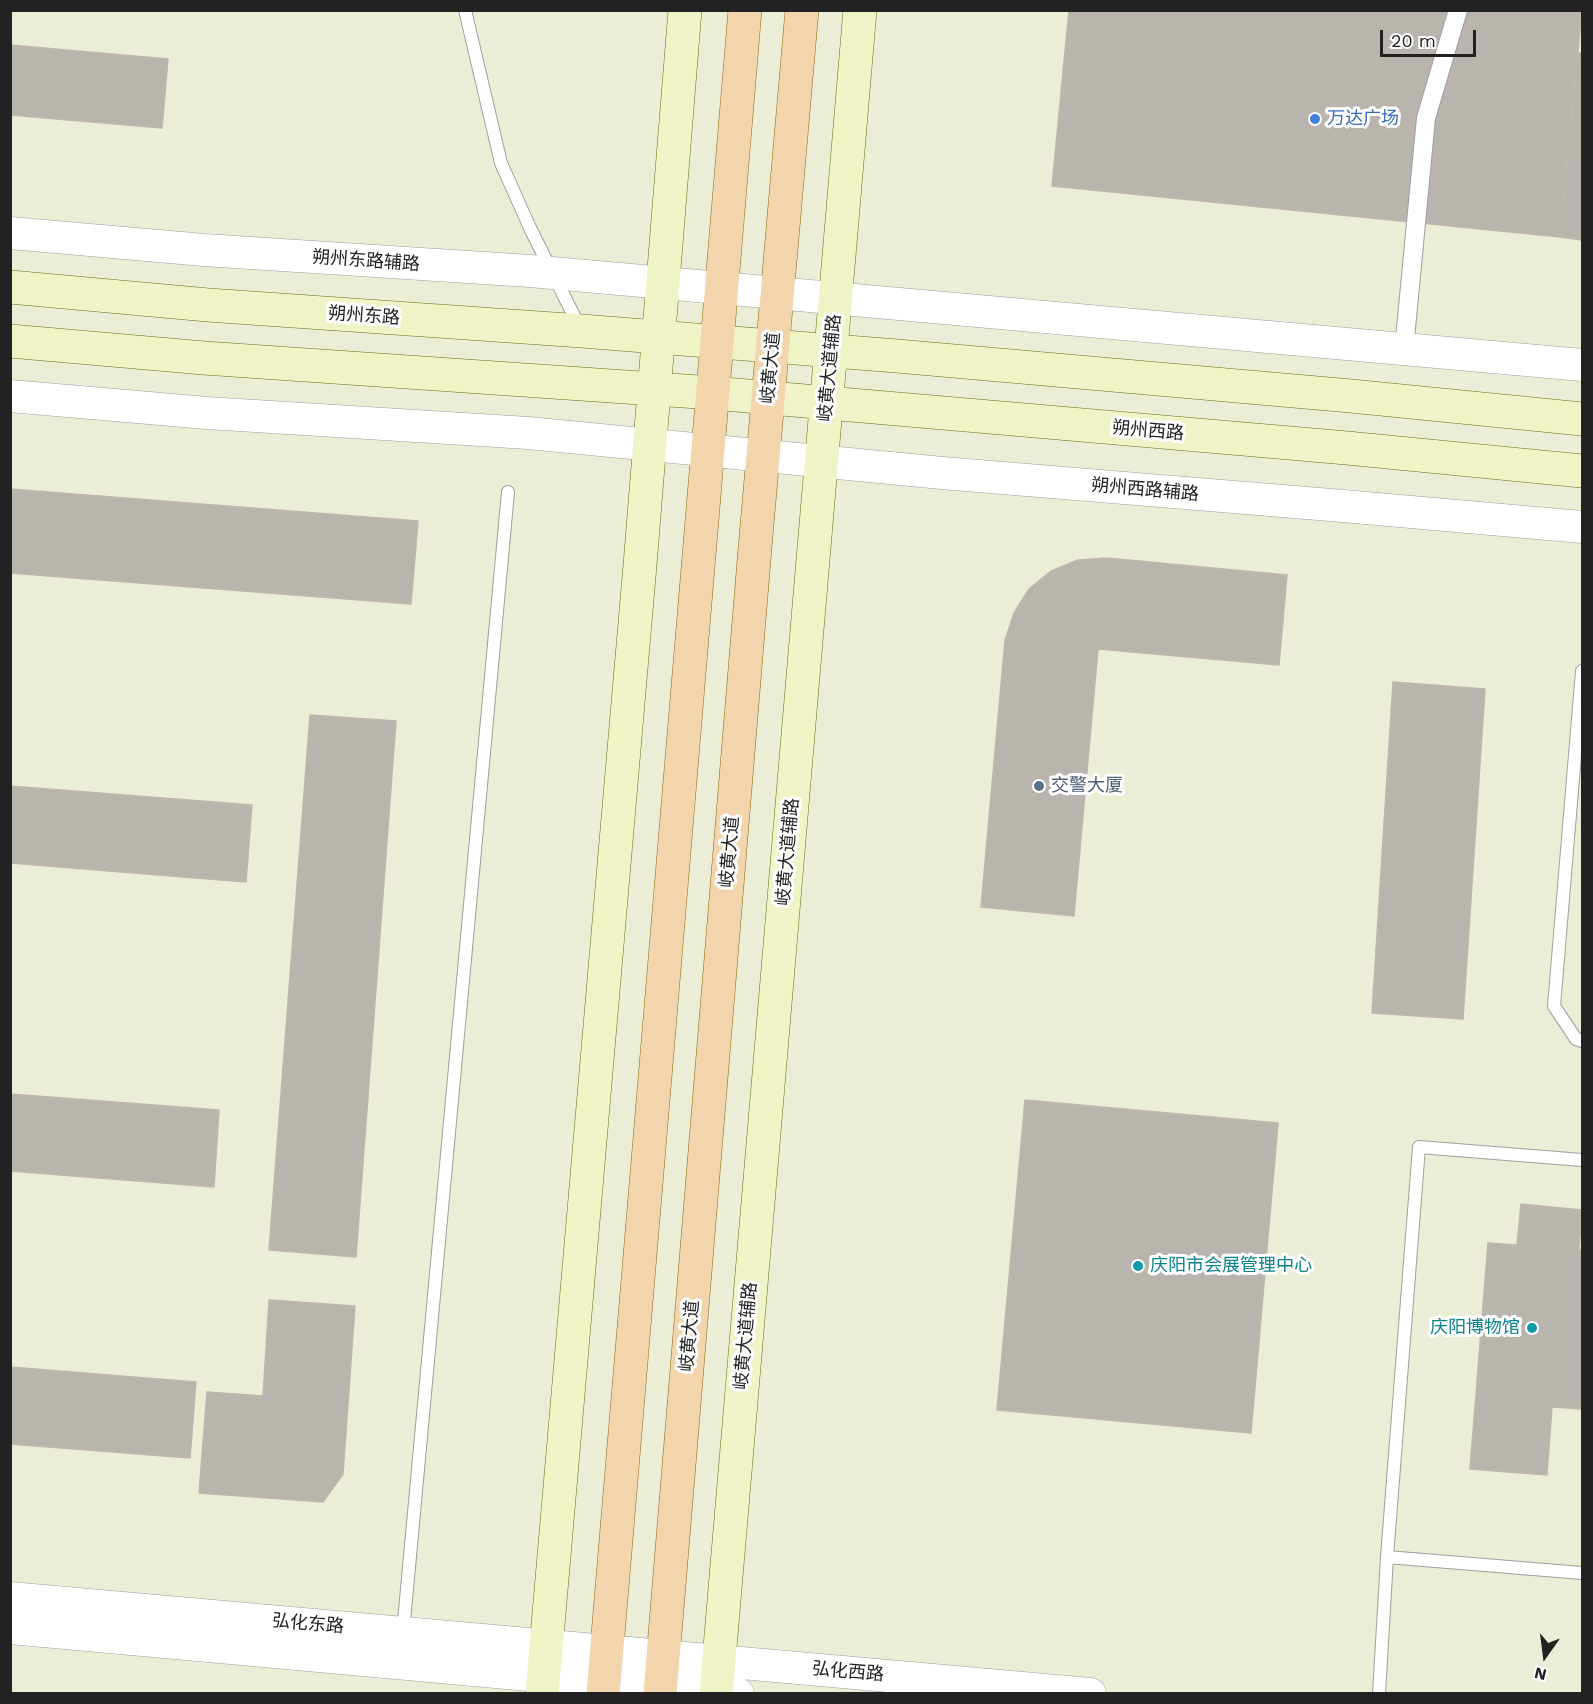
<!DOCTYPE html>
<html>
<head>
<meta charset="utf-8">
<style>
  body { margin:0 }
  #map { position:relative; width:1593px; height:1704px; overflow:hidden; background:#f1eee9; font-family:"Work Sans",sans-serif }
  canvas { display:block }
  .frame { position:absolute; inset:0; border:12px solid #222; pointer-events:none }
  .north { position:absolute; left:1515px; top:1626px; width:60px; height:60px; -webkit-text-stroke:4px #fff; paint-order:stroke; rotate:194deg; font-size:16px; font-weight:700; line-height:24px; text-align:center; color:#222 }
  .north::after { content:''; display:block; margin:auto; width:21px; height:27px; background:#222; clip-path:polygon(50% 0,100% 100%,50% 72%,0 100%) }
  .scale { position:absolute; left:1380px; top:30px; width:96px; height:27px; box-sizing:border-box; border:3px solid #222; border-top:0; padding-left:8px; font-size:18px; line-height:21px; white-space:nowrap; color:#222; -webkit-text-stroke:4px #fff; paint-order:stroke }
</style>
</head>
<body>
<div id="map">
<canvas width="1593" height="1704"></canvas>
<div class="frame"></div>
<div class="north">N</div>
<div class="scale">20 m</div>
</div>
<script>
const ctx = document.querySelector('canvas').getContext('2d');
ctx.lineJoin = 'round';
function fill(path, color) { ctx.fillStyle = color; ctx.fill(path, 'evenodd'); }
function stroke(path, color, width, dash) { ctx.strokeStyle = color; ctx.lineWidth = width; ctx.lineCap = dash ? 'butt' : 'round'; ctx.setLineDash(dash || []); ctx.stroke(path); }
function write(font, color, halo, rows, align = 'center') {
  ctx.font = font + ' "Work Sans","Noto Sans SC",sans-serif'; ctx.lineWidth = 6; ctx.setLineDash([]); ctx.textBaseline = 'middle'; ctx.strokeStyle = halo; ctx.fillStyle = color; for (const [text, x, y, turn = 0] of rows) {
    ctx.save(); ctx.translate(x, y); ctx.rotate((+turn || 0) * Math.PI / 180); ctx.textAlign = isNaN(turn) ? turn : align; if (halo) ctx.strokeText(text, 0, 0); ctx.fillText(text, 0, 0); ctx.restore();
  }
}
const farmland = new Path2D(`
  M11,11h1571v1682h-1571z`);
const building = new Path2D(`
  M1069,10h513l-22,227 -508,-51z
  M10,45l158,14 -6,69 -152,-13z
  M1578,53h4v187l-22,-3z
  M10,489l408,32 -7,83 -401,-31z
  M1107,558l180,17 -8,90 -181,-16 -24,267 -93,-9 24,-267 9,-27 15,-24 22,-18 27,-11z
  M1393,682l92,7 -22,330 -91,-6z
  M310,715l86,6 -40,536 -87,-7z
  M10,786l242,19 -6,77 -236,-19z
  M10,1094l209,16 -5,77 -204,-16z
  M1025,1100l253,23 -27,310 -254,-23z
  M1521,1204l61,6 -3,40h3v159l-30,-2 -5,68 -77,-6 18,-226 29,2z
  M269,1300l86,6 -12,168 -20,28 -124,-9 8,-101 56,4z
  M10,1367l186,15 -6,76 -180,-14z`);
const service = new Path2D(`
  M465,10l36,153 29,65 49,98
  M1582,671l-28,335 22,33 6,2
  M1387,1557l195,16
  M403,1632l105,-1140
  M1379,1694l8,-137 32,-410 163,13`);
const pedestrian = new Path2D(`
  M1404,349l22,-231 32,-108`);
const tertiary = new Path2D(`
  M10,233l194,17 326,21 1052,94
  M10,396l197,17 321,20 414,40 401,33 239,21
  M10,1598l1080,96
  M10,1628l728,66`);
const secondary = new Path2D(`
  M10,287l198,18 374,26 315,25 454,40 231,23
  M10,341l194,17 509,35 634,55 235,23
  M542,1694l98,-1129 45,-555
  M716,1694l144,-1684`);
const primary = new Path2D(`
  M603,1694l142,-1684
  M660,1694l95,-1146 47,-538`);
const markers = [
  [1315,119,6,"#3f7fe0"],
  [1039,786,6,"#5c6f8a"],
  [1138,1266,6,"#0f9aa8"],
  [1532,1328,6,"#0f9aa8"]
];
const shopNames = [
  ["万达广场",1327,119]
];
const streetNames = [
  ["朔州东路辅路",366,261,4],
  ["朔州东路",364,316,4],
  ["岐黄大道",771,368,-85],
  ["岐黄大道辅路",830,368,-85],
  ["朔州西路",1148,431,5],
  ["朔州西路辅路",1145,490,5],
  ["岐黄大道",730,852,-85],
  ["岐黄大道辅路",788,852,-85],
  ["岐黄大道",690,1336,-85],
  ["岐黄大道辅路",746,1336,-85],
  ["弘化东路",308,1624,5],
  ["弘化西路",848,1672,5]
];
const serviceNames = [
  ["交警大厦",1051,786]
];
const cultureNames = [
  ["庆阳市会展管理中心",1150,1266],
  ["庆阳博物馆",1520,1328,"right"]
];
fill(farmland, '#ebedd7');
fill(building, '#bab4af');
stroke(building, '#c1b6ad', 1.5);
stroke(service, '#9f9f9f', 14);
stroke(pedestrian, '#9f9f9f', 20);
stroke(tertiary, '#9f9f9f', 33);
stroke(secondary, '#646f12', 34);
stroke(primary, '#8d6512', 34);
stroke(service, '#fff', 12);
stroke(pedestrian, '#fff', 18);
stroke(tertiary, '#fff', 32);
stroke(secondary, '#f0f3c5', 33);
stroke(primary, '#f2d5ad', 33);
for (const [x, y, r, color] of markers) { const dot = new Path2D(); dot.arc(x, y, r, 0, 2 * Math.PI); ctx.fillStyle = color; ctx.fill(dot); stroke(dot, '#fff', 2); }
write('18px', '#366cbe', '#fff', shopNames, 'left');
write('18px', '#222', '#fff', streetNames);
write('18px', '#4e5e75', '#fff', serviceNames, 'left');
write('18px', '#0d838f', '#fff', cultureNames, 'left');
</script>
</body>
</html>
